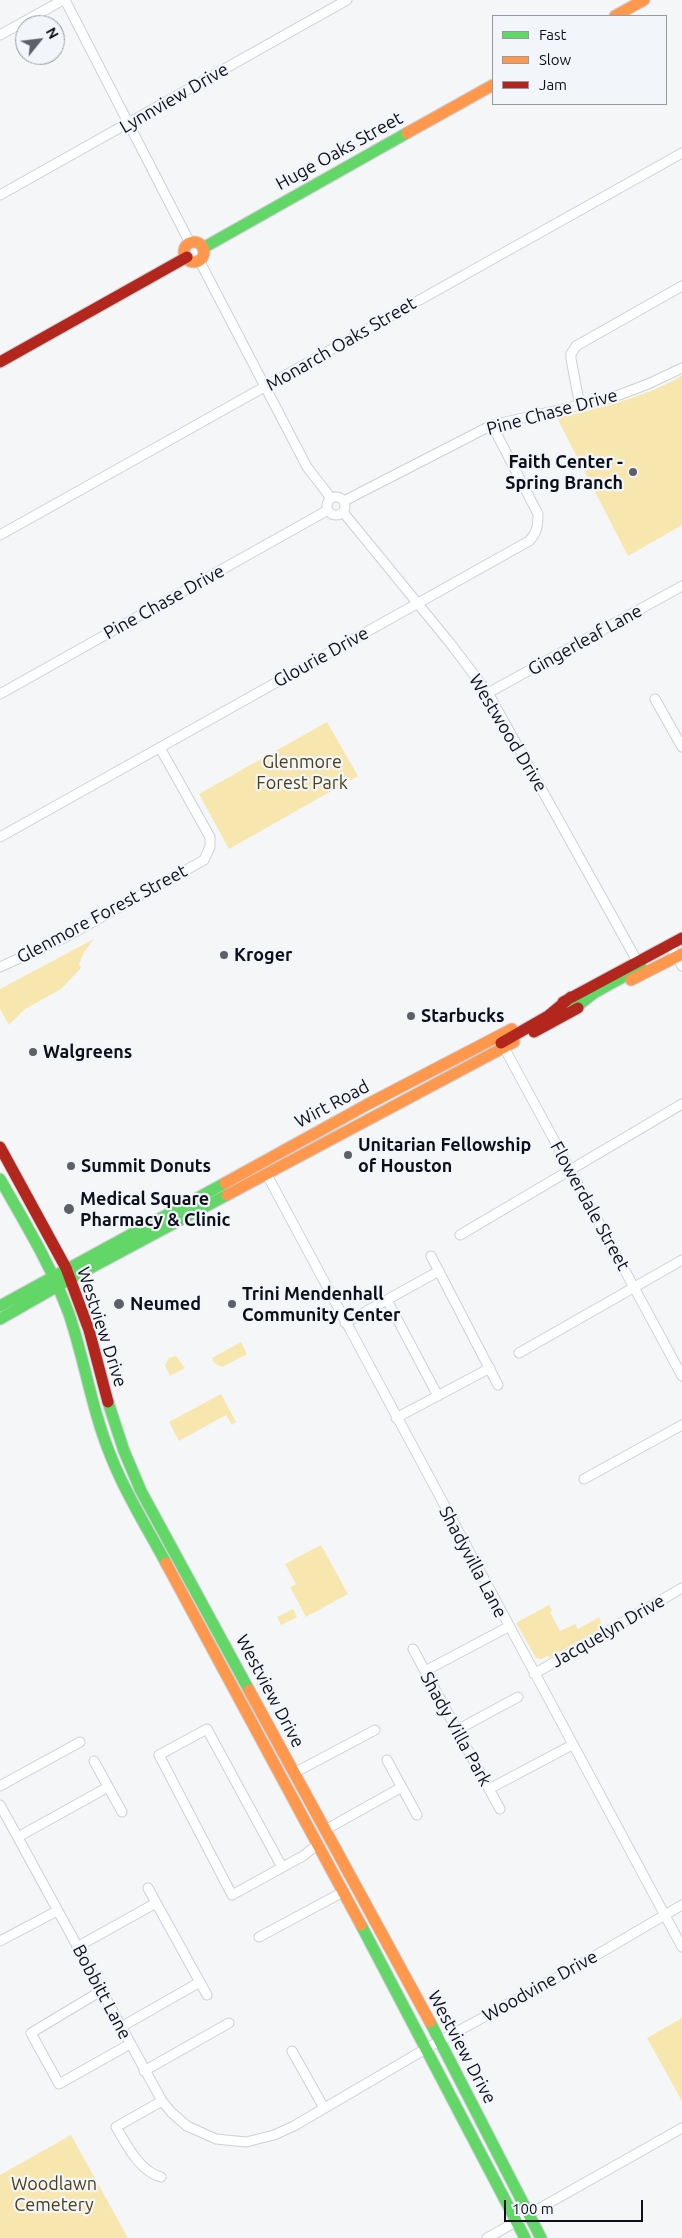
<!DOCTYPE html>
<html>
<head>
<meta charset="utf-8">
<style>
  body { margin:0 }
  #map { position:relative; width:682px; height:2238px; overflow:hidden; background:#f4f6f8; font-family:Ubuntu,sans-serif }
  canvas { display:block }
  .legend { position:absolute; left:492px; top:15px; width:175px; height:90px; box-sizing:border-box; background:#f2f5fa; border:1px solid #9699a0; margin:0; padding:6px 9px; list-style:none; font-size:15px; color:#0d1019 }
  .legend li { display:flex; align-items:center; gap:10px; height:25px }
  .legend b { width:25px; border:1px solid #9699a0 }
  .north { position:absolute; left:15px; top:15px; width:50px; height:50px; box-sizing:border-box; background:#f2f5fa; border:1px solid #9699a0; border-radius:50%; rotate:61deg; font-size:14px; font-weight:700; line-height:20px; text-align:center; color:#0d1019 }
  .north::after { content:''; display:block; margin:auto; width:18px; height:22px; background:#5e6067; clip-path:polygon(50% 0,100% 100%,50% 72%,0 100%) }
  .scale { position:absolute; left:504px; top:2200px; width:139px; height:22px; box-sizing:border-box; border:2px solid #0d1019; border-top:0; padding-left:6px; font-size:15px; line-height:18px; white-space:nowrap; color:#0d1019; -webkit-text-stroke:4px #f2f5fa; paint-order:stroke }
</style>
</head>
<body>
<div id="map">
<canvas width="682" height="2238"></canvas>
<ul class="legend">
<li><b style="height:6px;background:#63d668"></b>Fast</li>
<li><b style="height:6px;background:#ff974d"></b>Slow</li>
<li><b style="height:6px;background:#b3261e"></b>Jam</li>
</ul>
<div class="north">N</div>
<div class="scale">100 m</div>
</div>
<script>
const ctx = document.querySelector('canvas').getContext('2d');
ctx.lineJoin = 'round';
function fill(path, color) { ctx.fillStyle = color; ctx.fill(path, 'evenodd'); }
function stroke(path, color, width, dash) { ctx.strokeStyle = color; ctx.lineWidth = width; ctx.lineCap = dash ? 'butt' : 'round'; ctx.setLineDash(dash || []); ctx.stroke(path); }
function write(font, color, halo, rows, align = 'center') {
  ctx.font = font + ' Ubuntu,sans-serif'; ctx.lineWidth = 4.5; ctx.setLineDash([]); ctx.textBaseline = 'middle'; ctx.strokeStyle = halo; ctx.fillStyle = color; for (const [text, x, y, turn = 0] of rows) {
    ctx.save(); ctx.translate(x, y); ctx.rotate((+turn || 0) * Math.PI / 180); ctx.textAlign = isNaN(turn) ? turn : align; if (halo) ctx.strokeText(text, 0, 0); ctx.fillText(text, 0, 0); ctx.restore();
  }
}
const green = new Path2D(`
  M682,376v149l-54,31 -71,-138c44,-10 85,-20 125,-42z
  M327,722l31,54 -129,73 -30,-55z
  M94,939l-10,13 -5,13 2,3 -20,21 -36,20 -16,16 -9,-16v-20z
  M241,1342l6,12 -25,13 -8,-4 -2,-5z
  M176,1356l9,12 -15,8 -5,-11 4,-7z
  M221,1394l15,28 -4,3 -6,-10 -47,26 -10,-19z
  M321,1545l27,49 -42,23 -16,-30 6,-3 -11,-20z
  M549,1605l3,5 -2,2 10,19 15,-7 3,5 21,-12 4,10 -54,31 -1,-2 -7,3 -5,-1 -20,-35z
  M293,1609l4,8 -16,8 -4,-8z
  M682,2018v83l-35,-63z
  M71,2135l57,103h-128v-63z`);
const street = new Path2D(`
  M65,0l125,243
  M0,35l63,-35
  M0,195l347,-195
  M199,260l108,207 24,31
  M580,406l-9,-47v-5l5,-8 106,-60
  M327 506a9 9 0 1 1 18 0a9 9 0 1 1-18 0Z
  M344,501l148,-76 119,-27 37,-14 34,-16
  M343,512l107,131 38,50 152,273
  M0,535l682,-382
  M488,693l194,-107
  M0,694l328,-184
  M655,699l27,48
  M0,837l529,-296c8,-8 9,-15 9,-27l-46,-89
  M670,945l12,21
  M0,967l64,-29 140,-78 6,-13v-10l-50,-89
  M501,1042l181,334
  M267,1175l415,772
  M460,1235l222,-131
  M431,1256l67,129
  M387,1300l51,96
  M345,1323l94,-52
  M519,1353l163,-93
  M396,1418l94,-50
  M584,1479l98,-54
  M413,1649l87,160
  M425,1671l83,-44
  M534,1674l148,-86
  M457,1730l61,-33
  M387,1760l30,55
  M94,1761l28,51
  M294,1773l81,-43
  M0,1786l80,-44
  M489,1789l83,-44
  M0,1805l162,296 9,11 16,14 29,13 30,3 28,-7 20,-9 133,-78 149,-81 106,-62
  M325,1830l77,-43
  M18,1837l90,-50
  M282,1867l-75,-138 -48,26 73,140 71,-39 14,-11
  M148,1888l59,107
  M259,1937l84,-45
  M0,1941l57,-30
  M77,1947l79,-44
  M101,1991l-70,42 28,51 71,-40
  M121,2027l79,-45
  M292,2051l32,57
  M144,2071l85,-48
  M161,2177c-22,-6 -34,-32 -45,-50l46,-26
  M487,2238l195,-110`);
const fast = new Path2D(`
  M203,248l204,-115
  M570,1012l24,-19 47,-26
  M0,1179c25,44 52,88 69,135 16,47 23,98 43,145 14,36 36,70 54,104
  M0,1306l225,-123
  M0,1319l70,-40 157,-84
  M108,1402l16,49 17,40 108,199
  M361,1925l164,313
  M430,2022l111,216`);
const slow = new Path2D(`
  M615,16l29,-16
  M407,133l86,-48
  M184 252a10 10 0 1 1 20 0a10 10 0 1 1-20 0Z
  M631,980l51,-26
  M225,1183l145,-80 142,-74
  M227,1195l287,-153
  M166,1563l195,362
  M249,1690l181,332`);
const jam = new Path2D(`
  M0,362l187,-105
  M563,1002l119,-64
  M534,1032l44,-24
  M501,1043l47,-27 23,-19
  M0,1147l66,121 23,62 19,72`);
const markers = [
  [633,472,5,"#5e6067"],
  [224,955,5,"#5e6067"],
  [411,1016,5,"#5e6067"],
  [33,1052,5,"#5e6067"],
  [348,1155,5,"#5e6067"],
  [71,1166,5,"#5e6067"],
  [69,1209,6,"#5e6067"],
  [119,1304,6,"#5e6067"],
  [232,1304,5,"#5e6067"]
];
const streetNames = [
  ["Lynnview Drive",174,98,-30],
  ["Huge Oaks Street",339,151,-29],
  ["Monarch Oaks Street",341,344,-30],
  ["Pine Chase Drive",552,412,-15],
  ["Pine Chase Drive",164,602,-29],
  ["Gingerleaf Lane",585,640,-29],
  ["Glourie Drive",321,657,-29],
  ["Westwood Drive",508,733,59],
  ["Glenmore Forest Street",102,914,-28],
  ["Wirt Road",332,1104,-28],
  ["Flowerdale Street",590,1206,61],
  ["Westview Drive",102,1327,72],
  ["Shadyvilla Lane",473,1562,62],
  ["Jacquelyn Drive",608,1631,-30],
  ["Westview Drive",270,1691,62],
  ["Shady Villa Park",456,1729,61],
  ["Woodvine Drive",540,1986,-29],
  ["Bobbitt Lane",102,1992,62],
  ["Westview Drive",462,2047,62]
];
const poiNames = [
  ["Faith Center -",623,462,"right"],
  ["Spring Branch",623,483,"right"],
  ["Kroger",234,955],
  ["Starbucks",421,1016],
  ["Walgreens",43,1052],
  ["Unitarian Fellowship",358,1145],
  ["of Houston",358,1166],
  ["Summit Donuts",81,1166],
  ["Medical Square",80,1199],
  ["Pharmacy & Clinic",80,1220],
  ["Trini Mendenhall",242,1294],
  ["Community Center",242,1315],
  ["Neumed",130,1304]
];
const parkNames = [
  ["Glenmore",302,762],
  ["Forest Park",302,783],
  ["Woodlawn",54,2184],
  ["Cemetery",54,2205]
];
fill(green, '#f7e7af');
stroke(street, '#cdd0d5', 11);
stroke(fast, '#cdd0d5', 13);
stroke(slow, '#cdd0d5', 13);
stroke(jam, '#cdd0d5', 13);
stroke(street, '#fdfefe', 9);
stroke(fast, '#63d668', 11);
stroke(slow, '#ff974d', 11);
stroke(jam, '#b3261e', 11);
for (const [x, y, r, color] of markers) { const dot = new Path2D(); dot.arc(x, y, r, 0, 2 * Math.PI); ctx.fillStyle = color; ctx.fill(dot); stroke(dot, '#f2f5fa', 2); }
write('18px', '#0d1019', '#f2f5fa', streetNames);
write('bold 18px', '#0d1019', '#f2f5fa', poiNames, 'left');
write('18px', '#4c3f12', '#f2f5fa', parkNames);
</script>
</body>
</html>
